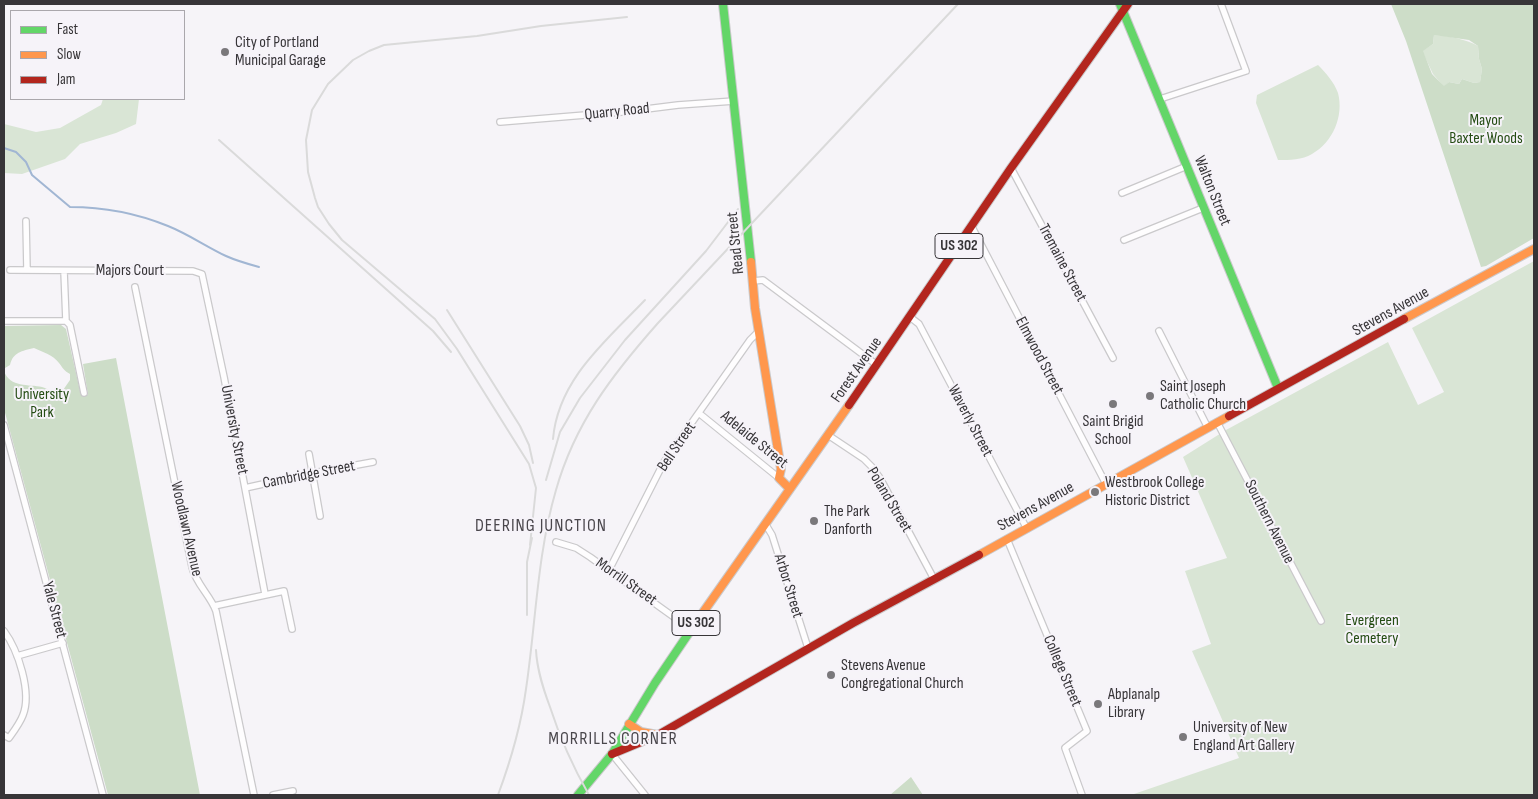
<!DOCTYPE html>
<html>
<head>
<meta charset="utf-8">
<style>
  body { margin:0 }
  #map { position:relative; width:1538px; height:799px; overflow:hidden; background:#f6f4f8; font-family:"Sofia Sans Condensed",sans-serif }
  canvas { display:block }
  .frame { position:absolute; inset:0; border:5px solid #373538; pointer-events:none }
  .legend { position:absolute; left:10px; top:10px; width:175px; height:90px; box-sizing:border-box; background:#f6f3f9; border:1px solid #aaa7ac; margin:0; padding:6px 9px; list-style:none; font-size:15px; color:#373538 }
  .legend li { display:flex; align-items:center; gap:10px; height:25px }
  .legend b { width:25px; border:1px solid #aaa7ac }
</style>
</head>
<body>
<div id="map">
<canvas width="1538" height="799"></canvas>
<div class="frame"></div>
<ul class="legend">
<li><b style="height:6px;background:#63d668"></b>Fast</li>
<li><b style="height:6px;background:#ff974d"></b>Slow</li>
<li><b style="height:6px;background:#b3261e"></b>Jam</li>
</ul>
</div>
<script>
const ctx = document.querySelector('canvas').getContext('2d');
ctx.lineJoin = 'round';
function fill(path, color) { ctx.fillStyle = color; ctx.fill(path, 'evenodd'); }
function stroke(path, color, width, dash) { ctx.strokeStyle = color; ctx.lineWidth = width; ctx.lineCap = dash ? 'butt' : 'round'; ctx.setLineDash(dash || []); ctx.stroke(path); }
function write(font, color, halo, rows, align = 'center') {
  ctx.font = font + ' "Sofia Sans Condensed",sans-serif'; ctx.lineWidth = 4; ctx.setLineDash([]); ctx.textBaseline = 'middle'; ctx.strokeStyle = halo; ctx.fillStyle = color; for (const [text, x, y, turn = 0] of rows) {
    ctx.save(); ctx.translate(x, y); ctx.rotate((+turn || 0) * Math.PI / 180); ctx.textAlign = isNaN(turn) ? turn : align; if (halo) ctx.strokeText(text, 0, 0); ctx.fillText(text, 0, 0); ctx.restore();
  }
}
const green = new Path2D(`
  M1434,35c13,0 34,5 44,11l1,13 3,10 -2,13 -6,1 -12,-4 -3,5 -10,-2 -5,5 -11,-13 -11,-23 11,-7z
  M1318,65c8,8 16,17 20,28 6,23 -5,49 -26,61 -10,6 -22,6 -34,6l-22,-57 1,-8z
  M103,99h36l-3,25 -20,9 -36,11 -15,15 -43,15 -18,-1v-49l32,8 24,-4 41,-23z
  M1534,261v534h-403l108,-37 -47,-107 19,-7 -26,-73 42,-13 -44,-101 43,-27 162,-88 30,63 26,-13 -32,-64z`);
const forest = new Path2D(`
  M1391,4h143v234l-48,28 -5,1 -75,-226zM1434,35l35,5 9,6 1,13 3,10 -2,13 -6,1 -12,-4 -3,5 -10,-2 -5,4 -12,-12 -9,-23 10,-7z
  M61,325l5,4 15,66h7l-5,-31 33,-6 84,437h-92l-104,-386v-83zM34,348c9,4 19,7 25,15 4,5 5,8 11,11v6l-9,13c-8,1 -12,-4 -19,-6 -13,-3 -32,1 -38,-16l1,-3 5,-3c3,-13 12,-14 24,-17z
  M911,777l12,18h-33z`);
const stream = new Path2D(`
  M4,148l12,4 10,10 6,13 38,32c34,0 66,6 98,19 20,8 39,21 58,30 11,5 22,8 33,11`);
const street = new Path2D(`
  M1160,99l86,-28 -25,-67
  M500,122l122,-10 56,-7 56,-4
  M1011,168l102,190
  M1122,193l65,-27
  M26,221l1,49
  M972,227l134,257
  M1124,240l79,-32
  M10,270l183,1 9,3 22,103 41,217
  M64,271l2,50
  M753,281l10,-1 114,85
  M135,287l57,280c4,17 18,28 24,44l38,184
  M910,317l9,7 108,205
  M4,321h62
  M66,321l4,4 14,68
  M1159,331l49,97
  M700,414l79,64
  M1217,422l104,199
  M4,425l99,370
  M828,435l36,24 8,8 8,11 54,101
  M309,454l11,62
  M245,488l68,-15 60,-11
  M766,525l6,10 36,113
  M1007,539l80,192 -22,17 17,47
  M556,542l20,6 14,9 102,73
  M609,570l55,-108 86,-122 9,-9
  M214,606l70,-15 8,38
  M4,631c14,19 28,61 19,84 -3,8 -9,16 -14,23l-5,-3
  M17,656l46,-13
  M612,754l33,41
  M273,795l20,-4`);
const fast = new Path2D(`
  M723,4l28,258
  M1120,4l158,384
  M578,795l34,-41 43,-71 42,-62`);
const slow = new Path2D(`
  M751,262l4,46 26,161 -2,9 11,11
  M1404,319l130,-70
  M979,555l250,-139
  M697,621l152,-216
  M629,724l12,8 17,3`);
const jam = new Path2D(`
  M849,405l162,-237 117,-164
  M1229,416l175,-97
  M612,754l46,-19 195,-112 126,-68`);
const rail = new Path2D(`
  M219,140l214,191 18,21
  M447,310l73,116 9,19 4,18
  M553,439c5,-60 54,-99 92,-139
  M546,480l14,-48 20,-34 45,-58 81,-89 32,-42
  M530,545l6,-57 -7,-24 -72,-115 -22,-30 -93,-79 -13,-16 -11,-17 -3,-9 -7,-26 -2,-32 6,-30 16,-26 25,-24 16,-9 15,-6 93,-9 64,-10 86,-9
  M527,615v-53l5,-24
  M536,650c1,20 7,38 14,57 10,31 23,60 39,88
  M498,795c13,-35 23,-69 28,-106 10,-67 11,-134 30,-199 19,-67 56,-115 102,-167l300,-319`);
const markers = [
  [225,52,5,"#7a787b"],
  [1150,396,5,"#7a787b"],
  [1113,404,5,"#7a787b"],
  [1095,492,5,"#7a787b"],
  [814,521,5,"#7a787b"],
  [831,675,5,"#7a787b"],
  [1098,704,5,"#7a787b"],
  [1183,737,5,"#7a787b"]
];
const shields = [
  [959,246,48],
  [696,623,48]
];
const shieldNames = [
  ["US 302",959,246],
  ["US 302",696,623]
];
const poiNames = [
  ["City of Portland",235,43],
  ["Municipal Garage",235,61],
  ["Saint Joseph",1160,387],
  ["Catholic Church",1160,405],
  ["Saint Brigid",1113,422,"center"],
  ["School",1113,440,"center"],
  ["Westbrook College",1105,483],
  ["Historic District",1105,501],
  ["The Park",824,512],
  ["Danforth",824,530],
  ["Stevens Avenue",841,666],
  ["Congregational Church",841,684],
  ["Abplanalp",1108,695],
  ["Library",1108,713],
  ["University of New",1193,728],
  ["England Art Gallery",1193,746]
];
const streetNames = [
  ["Quarry Road",617,112,-6],
  ["Walton Street",1212,191,68],
  ["Read Street",736,243,-96],
  ["Tremaine Street",1062,263,62],
  ["Majors Court",130,271],
  ["Stevens Avenue",1391,312,-29],
  ["Elmwood Street",1039,356,62],
  ["Forest Avenue",857,370,-55],
  ["Waverly Street",970,421,62],
  ["University Street",234,430,79],
  ["Adelaide Street",754,440,39],
  ["Bell Street",677,447,-56],
  ["Cambridge Street",309,475,-11],
  ["Poland Street",889,500,59],
  ["Stevens Avenue",1036,507,-29],
  ["Southern Avenue",1269,522,63],
  ["Woodlawn Avenue",186,529,77],
  ["Morrill Street",626,582,35],
  ["Arbor Street",788,586,73],
  ["Yale Street",54,610,75],
  ["College Street",1062,671,67]
];
const parkNames = [
  ["Mayor",1486,121],
  ["Baxter Woods",1486,139],
  ["University",42,395],
  ["Park",42,413],
  ["Evergreen",1372,621],
  ["Cemetery",1372,639]
];
const neighbourhoodNames = [
  ["DEERING JUNCTION",541,526],
  ["MORRILLS CORNER",613,739]
];
fill(green, '#d9e5d5');
fill(forest, '#cdddc8');
stroke(stream, '#a1b6d3', 2);
stroke(street, '#cac9cb', 8);
stroke(fast, '#cac9cb', 10);
stroke(slow, '#cac9cb', 10);
stroke(jam, '#cac9cb', 10);
stroke(street, '#fefdfe', 5.5);
stroke(fast, '#63d668', 8);
stroke(slow, '#ff974d', 8);
stroke(jam, '#b3261e', 8);
stroke(rail, '#dadada', 2);
for (const [x, y, r, color] of markers) { const dot = new Path2D(); dot.arc(x, y, r, 0, 2 * Math.PI); ctx.fillStyle = color; ctx.fill(dot); stroke(dot, '#f6f3f9', 2); }
for (const [x, y, w] of shields) { const box = new Path2D(); box.roundRect(x - w / 2, y - 12.5, w, 25, 4); ctx.fillStyle = '#f6f3f9'; ctx.fill(box); stroke(box, '#373538', 1); }
write('bold 15px', '#373538', null, shieldNames);
write('16px', '#373538', '#f6f3f9', poiNames, 'left');
write('16px', '#373538', '#f6f3f9', streetNames);
write('16px', '#244c13', '#f6f3f9', parkNames);
ctx.letterSpacing = '1px';
write('18px', '#4a474c', '#f6f3f9', neighbourhoodNames);
ctx.letterSpacing = '0px';
</script>
</body>
</html>
